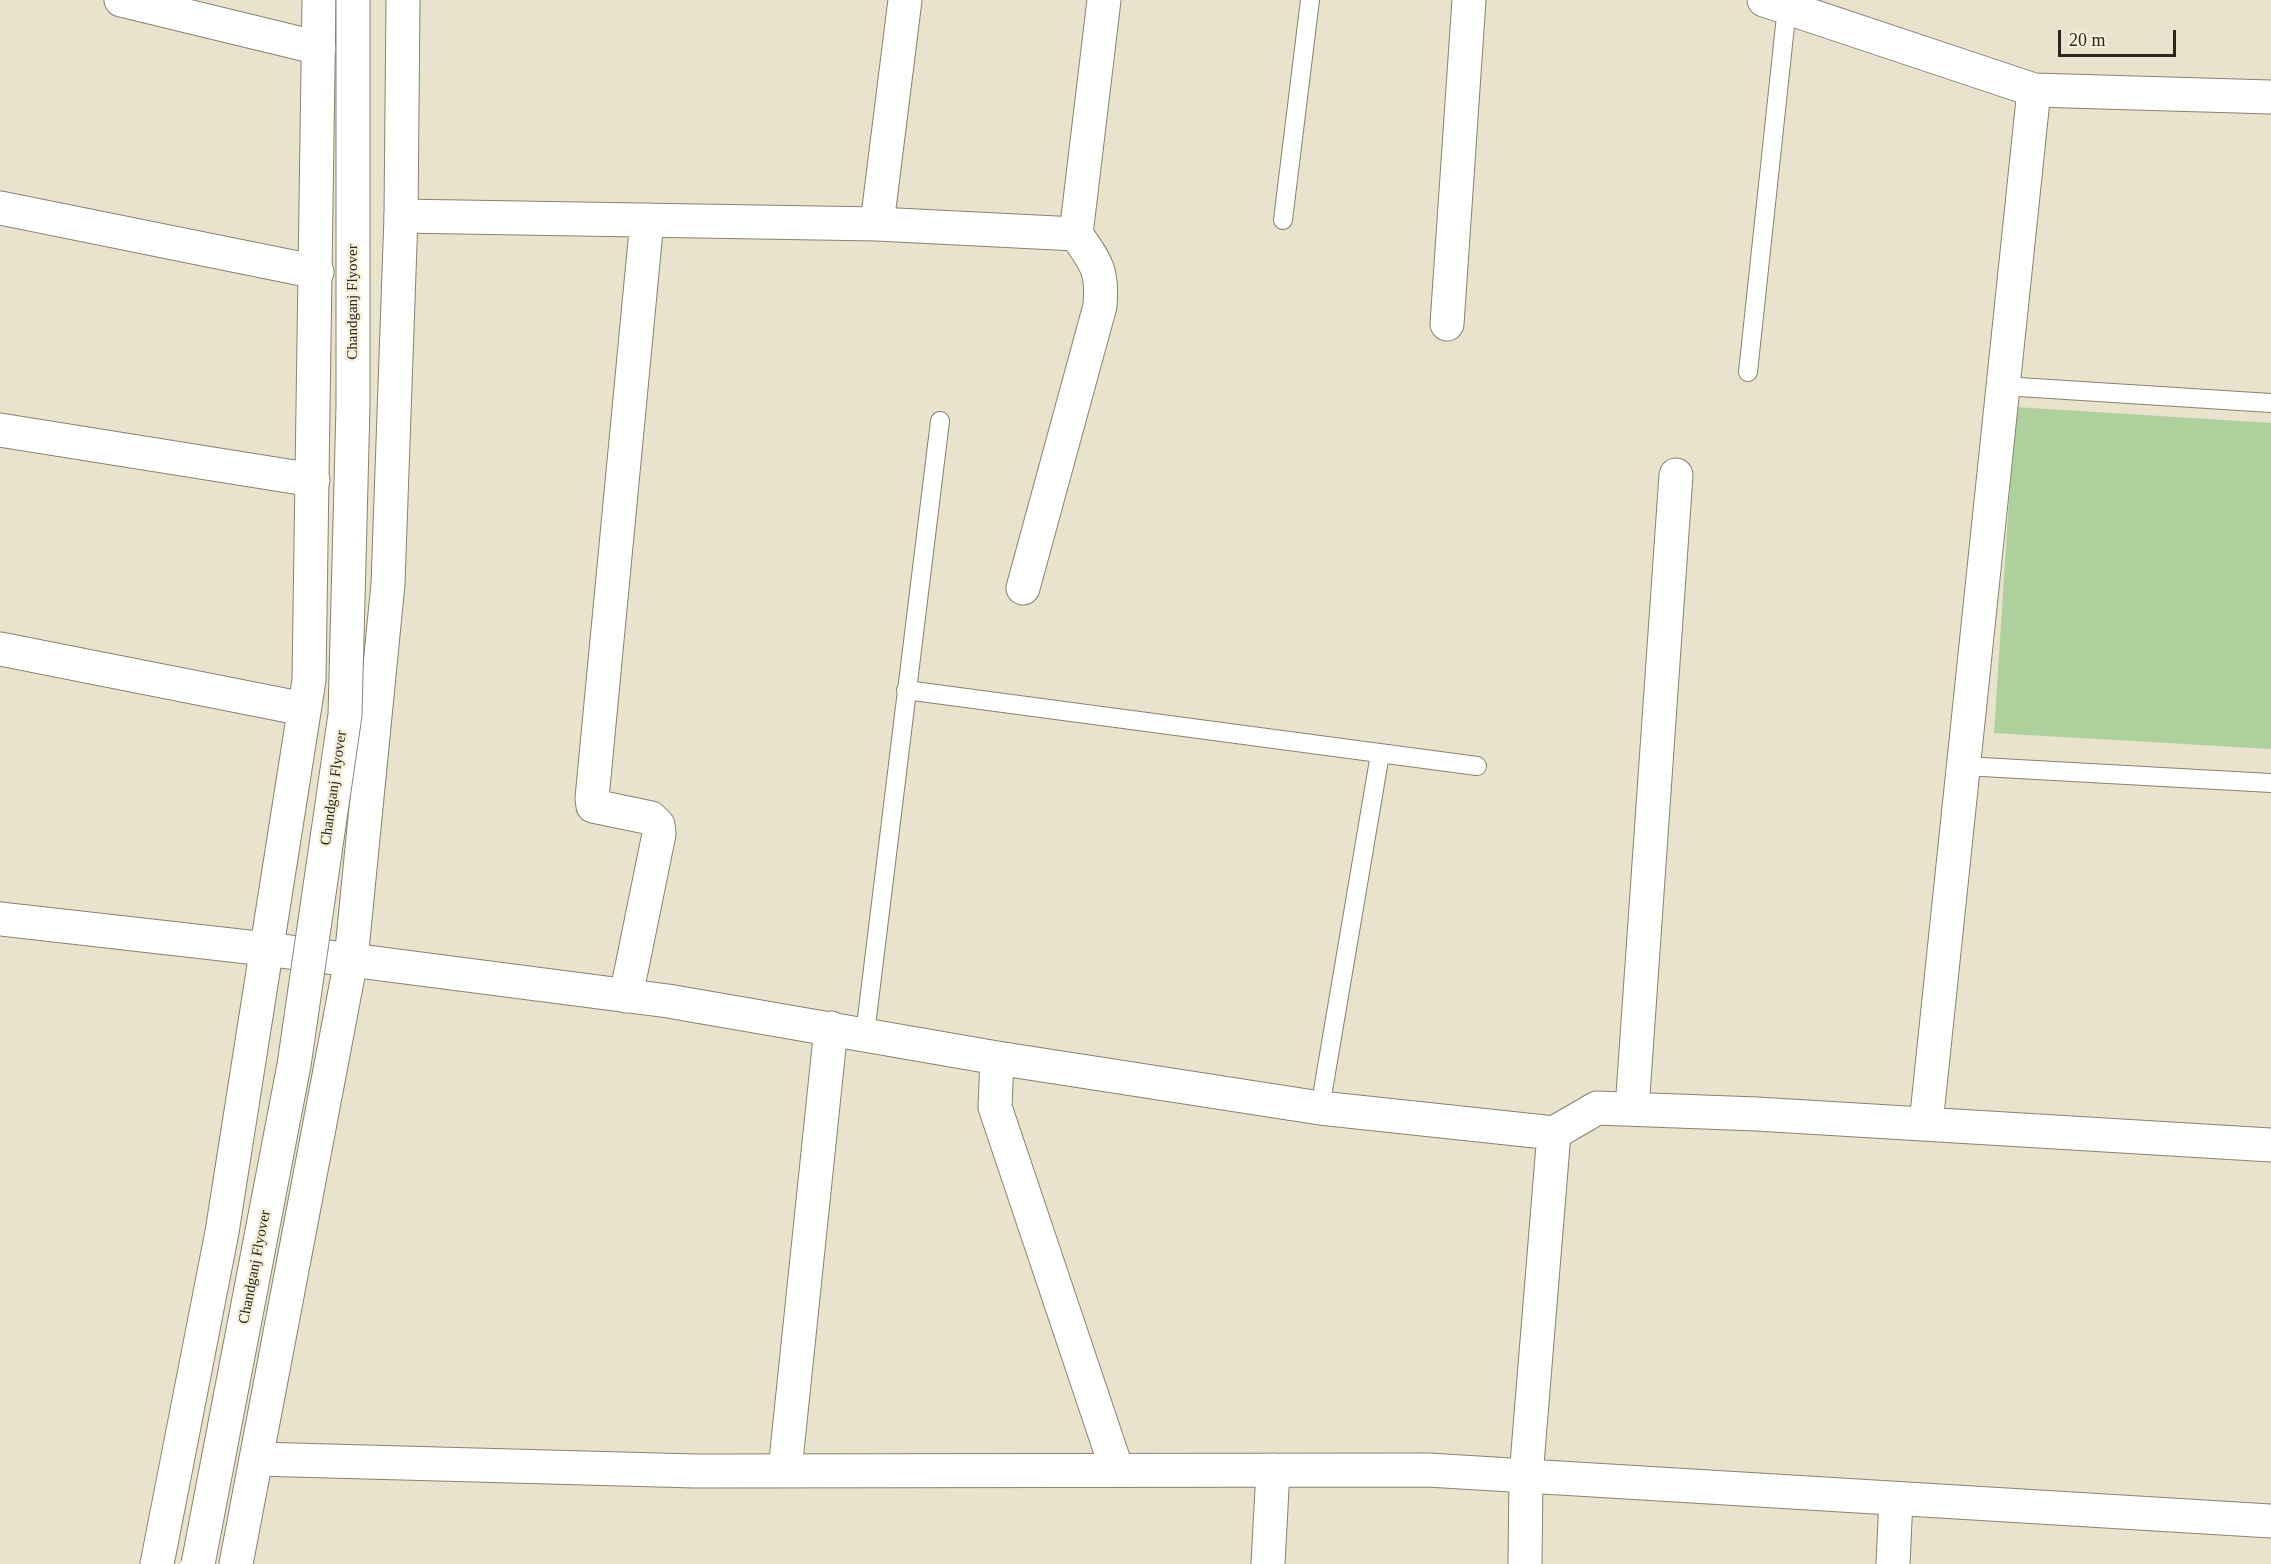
<!DOCTYPE html>
<html>
<head>
<meta charset="utf-8">
<style>
  body { margin:0 }
  #map { position:relative; width:2271px; height:1564px; overflow:hidden; background:#e9e2cc; font-family:"Times New Roman",serif }
  canvas { display:block }
  .scale { position:absolute; left:2058px; top:30px; width:118px; height:27px; box-sizing:border-box; border:3px solid #28261e; border-top:0; padding-left:8px; font-size:18px; line-height:21px; white-space:nowrap; color:#28261e; -webkit-text-stroke:4px #f6efd9; paint-order:stroke }
</style>
</head>
<body>
<div id="map">
<canvas width="2271" height="1564"></canvas>
<div class="scale">20 m</div>
</div>
<script>
const ctx = document.querySelector('canvas').getContext('2d');
ctx.lineJoin = 'round';
function fill(path, color) { ctx.fillStyle = color; ctx.fill(path, 'evenodd'); }
function stroke(path, color, width, dash) { ctx.strokeStyle = color; ctx.lineWidth = width; ctx.lineCap = dash ? 'butt' : 'round'; ctx.setLineDash(dash || []); ctx.stroke(path); }
function write(font, color, halo, rows, align = 'center') {
  ctx.font = font + ' "Times New Roman",serif'; ctx.lineWidth = 5; ctx.setLineDash([]); ctx.textBaseline = 'middle'; ctx.strokeStyle = halo; ctx.fillStyle = color; for (const [text, x, y, turn = 0] of rows) {
    ctx.save(); ctx.translate(x, y); ctx.rotate((+turn || 0) * Math.PI / 180); ctx.textAlign = isNaN(turn) ? turn : align; if (halo) ctx.strokeText(text, 0, 0); ctx.fillText(text, 0, 0); ctx.restore();
  }
}
const green = new Path2D(`
  M2015,407l256,16v326l-277,-16z`);
const service = new Path2D(`
  M1283,220l27,-220
  M1748,372l39,-365
  M2003,386l268,17
  M906,690l571,76
  M1964,766l307,17
  M865,1034l75,-613
  M1320,1108l60,-354`);
const minor = new Path2D(`
  M121,0l198,48
  M1764,0l270,90 237,7
  M0,208l317,64
  M401,216l476,8 199,10
  M877,224l28,-224
  M1447,324l22,-324
  M0,430l313,50
  M1023,588l77,-282c3,-36 -4,-43 -24,-72l28,-234
  M0,649l304,60
  M0,919l266,30 402,52 329,57 323,50 234,25 43,-25 160,6 514,31
  M626,996l33,-162 -1,-9 -7,-7 -58,-12 -1,-8 55,-578
  M997,1058l-2,49 122,363
  M1632,1109l44,-634
  M1926,1124l108,-1034
  M256,1459l439,12 733,-1 843,51
  M785,1470l46,-442
  M1268,1564l5,-94
  M1525,1564l1,-88 28,-343
  M1893,1564l3,-65`);
const tertiary = new Path2D(`
  M157,1564l65,-332 87,-552 10,-680
  M236,1564l115,-604 37,-376 13,-368 2,-216`);
const secondaryBridge = new Path2D(`
  M198,1564l96,-499 51,-350 8,-309v-406`);
const streetNames = [
  ["Chandganj Flyover",353,302,-90],
  ["Chandganj Flyover",334,788,-82],
  ["Chandganj Flyover",255,1267,-79]
];
fill(green, '#add09d');
stroke(service, '#89826f', 20);
stroke(minor, '#89826f', 35);
stroke(tertiary, '#89826f', 35);
stroke(service, '#fff', 18);
stroke(minor, '#fff', 33);
stroke(tertiary, '#fff', 33);
stroke(secondaryBridge, '#89826f', 35, []);
stroke(secondaryBridge, '#fff', 33);
write('15px', '#28261e', '#f6efd9', streetNames);
</script>
</body>
</html>
